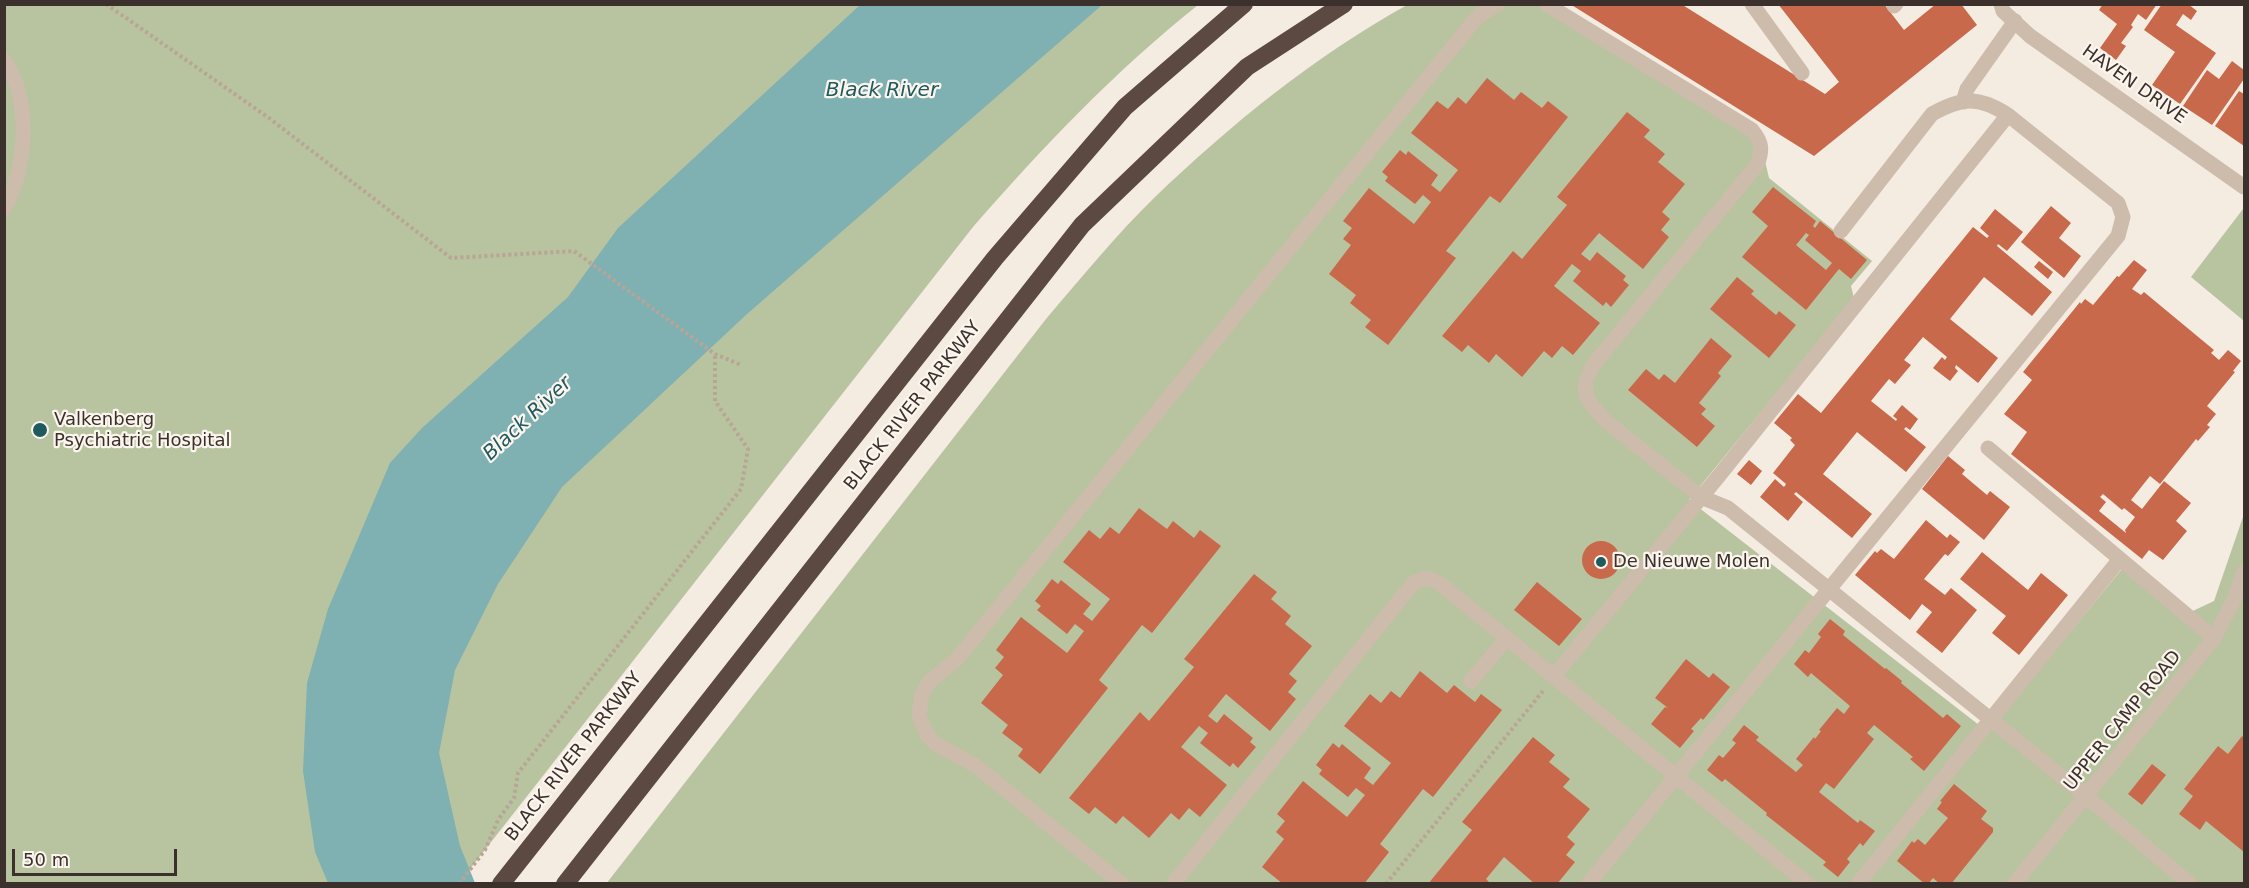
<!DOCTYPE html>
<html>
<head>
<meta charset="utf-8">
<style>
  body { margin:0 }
  #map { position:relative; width:2249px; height:888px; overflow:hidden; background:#f4ebe1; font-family:"DejaVu Sans",sans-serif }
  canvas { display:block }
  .frame { position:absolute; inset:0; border:6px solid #3b302b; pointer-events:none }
  .scale { position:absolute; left:12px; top:849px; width:165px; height:27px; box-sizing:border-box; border:3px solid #3b302b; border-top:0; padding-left:8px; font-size:18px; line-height:21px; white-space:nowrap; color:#3b302b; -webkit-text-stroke:4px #fbf5ee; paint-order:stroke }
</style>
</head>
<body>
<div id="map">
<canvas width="2249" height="888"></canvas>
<div class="frame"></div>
<div class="scale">50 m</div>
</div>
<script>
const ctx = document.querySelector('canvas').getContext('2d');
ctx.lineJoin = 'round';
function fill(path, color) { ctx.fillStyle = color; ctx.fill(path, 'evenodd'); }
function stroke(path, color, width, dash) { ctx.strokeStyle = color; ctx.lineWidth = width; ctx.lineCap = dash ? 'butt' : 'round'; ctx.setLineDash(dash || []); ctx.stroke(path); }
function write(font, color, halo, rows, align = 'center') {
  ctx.font = font + ' "DejaVu Sans",sans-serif'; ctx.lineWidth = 4.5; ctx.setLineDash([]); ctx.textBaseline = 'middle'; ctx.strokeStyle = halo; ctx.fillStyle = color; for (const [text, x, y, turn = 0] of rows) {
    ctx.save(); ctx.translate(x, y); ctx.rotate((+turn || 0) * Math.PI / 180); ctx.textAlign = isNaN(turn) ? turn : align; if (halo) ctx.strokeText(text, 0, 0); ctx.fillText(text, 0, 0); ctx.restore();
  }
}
const green = new Path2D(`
  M5,5h1193c-83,66 -155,142 -225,222l-514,656h-454z
  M1407,5h143l210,135 9,38 103,83 -21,25 3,12 -165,202 299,232 134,-163 58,48 34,-16 30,-87v369l-1638,1 440,-565c35,-41 70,-84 109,-122 76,-73 160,-141 252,-192z
  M2243,209l1,1v111l-53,-44z`);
const water = new Path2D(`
  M860,5h242l-355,309 -185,173 -64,97 -43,86 -16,83 21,93 15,37h-147l-13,-31 -12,-81 4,-88 21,-74 62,-146 32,-35 146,-131 50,-69z`);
const building = new Path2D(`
  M1570,4h111l144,90 14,-12 -61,-78h106l20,26 32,-26h25l16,21 -163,131z
  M2103,4h54l-11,16 -8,-6 -7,11 2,2 -12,16 5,3 -10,14 -16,-12 17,-24 -18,-14z
  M2162,4h26l9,7 -6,9 -8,-6 -7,11 40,28 -36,51 -28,-19 23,-33 -31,-22z
  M2232,61l12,9v9l-32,46 -29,-19 24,-36 12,9z
  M1487,78l27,22 7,-8 21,16 6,-7 20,16 -68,86 -10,-7 -44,55 10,7 -68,87 -23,-18 6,-7 -21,-17 6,-8 -27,-21 22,-29 -8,-6 9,-11 -9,-7 26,-33 45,36 17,-22 -8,-7 -8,9 -30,-23 3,-4 -6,-5 18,-22 6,5 2,-4 30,24 -7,10 9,7 18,-22 -47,-37 26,-32 11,8 10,-12 8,7z
  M2239,91l5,3v52l-29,-20z
  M1627,112l23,18 -6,7 21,17 -7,8 27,22 -23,28 8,7 -9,11 8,7 -26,32 -44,-36 -18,21 9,7 7,-9 29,24 -3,4 6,5 -18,22 -5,-5 -3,4 -30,-25 8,-10 -9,-7 -18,22 46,37 -27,32 -11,-9 -10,12 -8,-7 -22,26 -26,-23 -7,9 -21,-18 -6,7 -20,-16 71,-85 9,8 45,-54 -10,-8z
  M1773,187l43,34 -3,5 2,2 5,-7 47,39 -16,19 -12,-10 -33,41 -64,-53 26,-31 -16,-14zM1806,233l3,2 -4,5 27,23 -6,7 -30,-25z
  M2051,206l20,17 -12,15 22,18 -17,22 -43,-36z
  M1995,209l28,23 -16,19 -9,-7 -1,2 55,46 -20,24 -48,-39 -34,42 48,39 -20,25 -22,-18 -1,3 3,3 -8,10 -17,-13 9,-11 3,3 2,-3 -24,-20 -19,23 7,5 -16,19 -6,-5 -18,22 25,20 1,-2 -4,-3 9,-11 16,14 -8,11 -4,-3 -2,2 22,18 -20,25 -49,-40 -34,42 49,40 -20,24 -56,-46 -2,2 9,8 -15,19 -28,-24 15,-18 9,8 2,-3 -13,-11 22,-28 -5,-5 2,-2 -18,-15 24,-29 23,19 152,-186 14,11 2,-2 -9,-8z
  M2134,260l13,10 -15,19 9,6 3,-3 70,58 -3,3 8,7 9,-10 13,11 -8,10 2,1 -28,34 9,8 -9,11 3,2 -12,14 -2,-2 -36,45 -10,-8 -19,24 11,9 22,-28 27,22 -15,18 11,10 -24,29 -14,-10 -7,9 -131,-105 16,-22 -23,-18 28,-34 -9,-8 57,-70 1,2 4,-5 8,6 24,-29 2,1zM2103,494l19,16 2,-2 11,9 -10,13 1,3 -27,-22 7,-9 -6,-5z
  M2039,261l14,11 -5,7 -14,-12z
  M1737,277l17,14 -3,3 25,21 3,-4 17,14 -27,33 -59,-49z
  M1711,338l21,18 -14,17 3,3 -22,27 7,6 -5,5 14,12 -18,21 -69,-57 18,-21 13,11 5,-6 11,9z
  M1948,456l17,14 -3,4 25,21 3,-4 20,16 -26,33 -62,-51z
  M1749,460l13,11 -11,14 -14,-11z
  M1139,508l28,21 6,-8 21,17 6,-8 21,16 -69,87 -10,-8 -43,55 9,8 -68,86 -22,-18 5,-7 -21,-16 6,-8 -27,-22 22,-28 -8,-7 9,-11 -8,-7 25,-33 46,36 17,-22 -9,-7 -8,10 -30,-24 4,-4 -6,-5 17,-22 6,5 3,-4 30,24 -8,10 9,7 18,-22 -47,-37 26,-32 11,9 10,-12 9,7z
  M1926,520l21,18 3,-4 10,8 -12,14 -3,-2 -21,25 21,16 6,-7 26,22 -35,43 -26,-21 16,-20 -10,-8 -12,16 -55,-45 20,-24 2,2 4,-4 13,10z
  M1582 560a19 19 0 1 1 38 0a19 19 0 1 1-38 0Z
  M1982,552l46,38 13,-17 27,22 -49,60 -27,-22 14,-17 -46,-37z
  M1254,574l23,18 -6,7 20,17 -6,8 27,22 -23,28 8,7 -9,11 8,7 -26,32 -44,-37 -18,22 9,7 7,-9 29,24 -3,4 6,5 -18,21 -5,-5 -3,4 -30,-24 8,-10 -9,-7 -18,21 46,38 -27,32 -11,-9 -10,12 -8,-7 -22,25 -26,-22 -7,8 -21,-17 -6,7 -20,-16 71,-86 9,9 45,-54 -10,-8z
  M1537,582l45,37 -23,27 -45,-36z
  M1830,619l15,12 -2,4 42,34 1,-1 16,13 -1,2 42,35 4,-4 14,12 -37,45 -14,-12 3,-2 -39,-32 -7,8 7,6 -40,50 -8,-6 -7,9 39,31 2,-3 15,11 -12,15 -3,-3 -13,16 3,3 -12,15 -15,-12 3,-3 -60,-47 1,-2 -42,-34 -3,3 -15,-12 12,-15 4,3 13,-15 -4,-3 12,-15 15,12 -3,3 40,32 7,-7 -7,-6 18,-22 1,2 6,-8 -2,-1 18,-22 7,6 6,-8 -39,-33 -3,4 -14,-13 11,-14 4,3 12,-16 -3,-3z
  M1686,659l23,19 4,-5 17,14 -27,33 -2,-2 -10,11 3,2 -14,17 -29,-24 14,-17 3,1 -13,-10z
  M1420,671l27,22 7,-8 21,17 6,-8 21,16 -69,87 -10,-8 -43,55 9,8 -25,32h-81l-21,-17 22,-28 -8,-7 9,-11 -8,-7 26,-33 44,36 18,-22 -9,-7 -8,9 -29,-23 3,-4 -6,-5 17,-22 6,5 3,-4 29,24 -7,10 9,7 18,-22 -47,-37 26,-32 11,9 10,-12 9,7z
  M2242,736l2,2v114l-38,-31 -6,9 -21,-16 14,-18 -9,-7 34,-43 10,8z
  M1533,737l22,18 -6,7 21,17 -7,8 27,22 -23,28 8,7 -9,11 9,7 -18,22h-22l-31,-27 -18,22 5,5h-63l44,-54 -10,-8z
  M2152,764l14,11 -24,30 -14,-11z
  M1954,784l33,27 -6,8 12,9v4l-42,52h-11l-7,-6 -5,6h-3l-28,-23 15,-20 2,2 4,-4 7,6 23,-27 -11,-9 5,-7 -2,-1z`);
const path = new Path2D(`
  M106,4l163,114 182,140 123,-7 141,103 26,11
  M459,884l26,-34 13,-30 16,-22 4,-25 223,-284 7,-40 -33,-48v-47
  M1386,884l157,-193`);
const minor = new Path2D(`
  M1546,4l206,126c10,12 11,20 5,35l-163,199c-17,27 -8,36 12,57l95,76 27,11 359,289 103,87
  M1752,4l50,69
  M2001,4l2,7 27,25 214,151
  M1894,6l2,-2
  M4,60c28,40 23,107 0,149
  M1963,102l4,-13 48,-68
  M1988,448l226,190
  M1554,676l164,-199 290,-362
  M1471,681l36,-43
  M1122,884l-146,-118 -40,-22 -9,-9 -8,-20 3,-21 8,-13 27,-22 516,-637 8,-8 17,-10
  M1173,884l240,-301 13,-5 12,4 370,302
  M1588,884l530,-648 5,-19 -5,-14 -110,-88c-29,-19 -46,-18 -76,-1l-91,117
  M1858,884l262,-325
  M2014,884l200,-246 20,-38 10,-28`);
const highway = new Path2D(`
  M501,884l494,-626 130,-151 119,-103
  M565,884l517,-659 165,-158 97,-63`);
const markers = [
  [40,430,8,"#1f5a5e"],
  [1601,562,6,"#1f5a5e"]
];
const streetNames = [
  ["HAVEN DRIVE",2134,85,35],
  ["BLACK RIVER PARKWAY",913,406,-52],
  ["UPPER CAMP ROAD",2123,721,-51],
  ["BLACK RIVER PARKWAY",574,757,-52]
];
const poiNames = [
  ["Valkenberg",54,420],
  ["Psychiatric Hospital",54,441],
  ["De Nieuwe Molen",1613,562]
];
const waterNames = [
  ["Black River",882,91],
  ["Black River",528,419,-43]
];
fill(green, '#b8c4a0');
fill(water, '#7fb0b2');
fill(building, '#c8694b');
stroke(path, '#b9a596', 4, [3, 3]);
stroke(minor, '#cdbbac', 15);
stroke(highway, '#5c4a42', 18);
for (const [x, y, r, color] of markers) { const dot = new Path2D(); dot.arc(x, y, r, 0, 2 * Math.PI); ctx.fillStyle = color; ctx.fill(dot); stroke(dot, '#fbf5ee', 2); }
write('18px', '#3b302b', '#fbf5ee', streetNames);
write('18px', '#3b302b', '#fbf5ee', poiNames, 'left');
write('italic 20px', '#1f5a5e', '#fbf5ee', waterNames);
</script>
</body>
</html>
